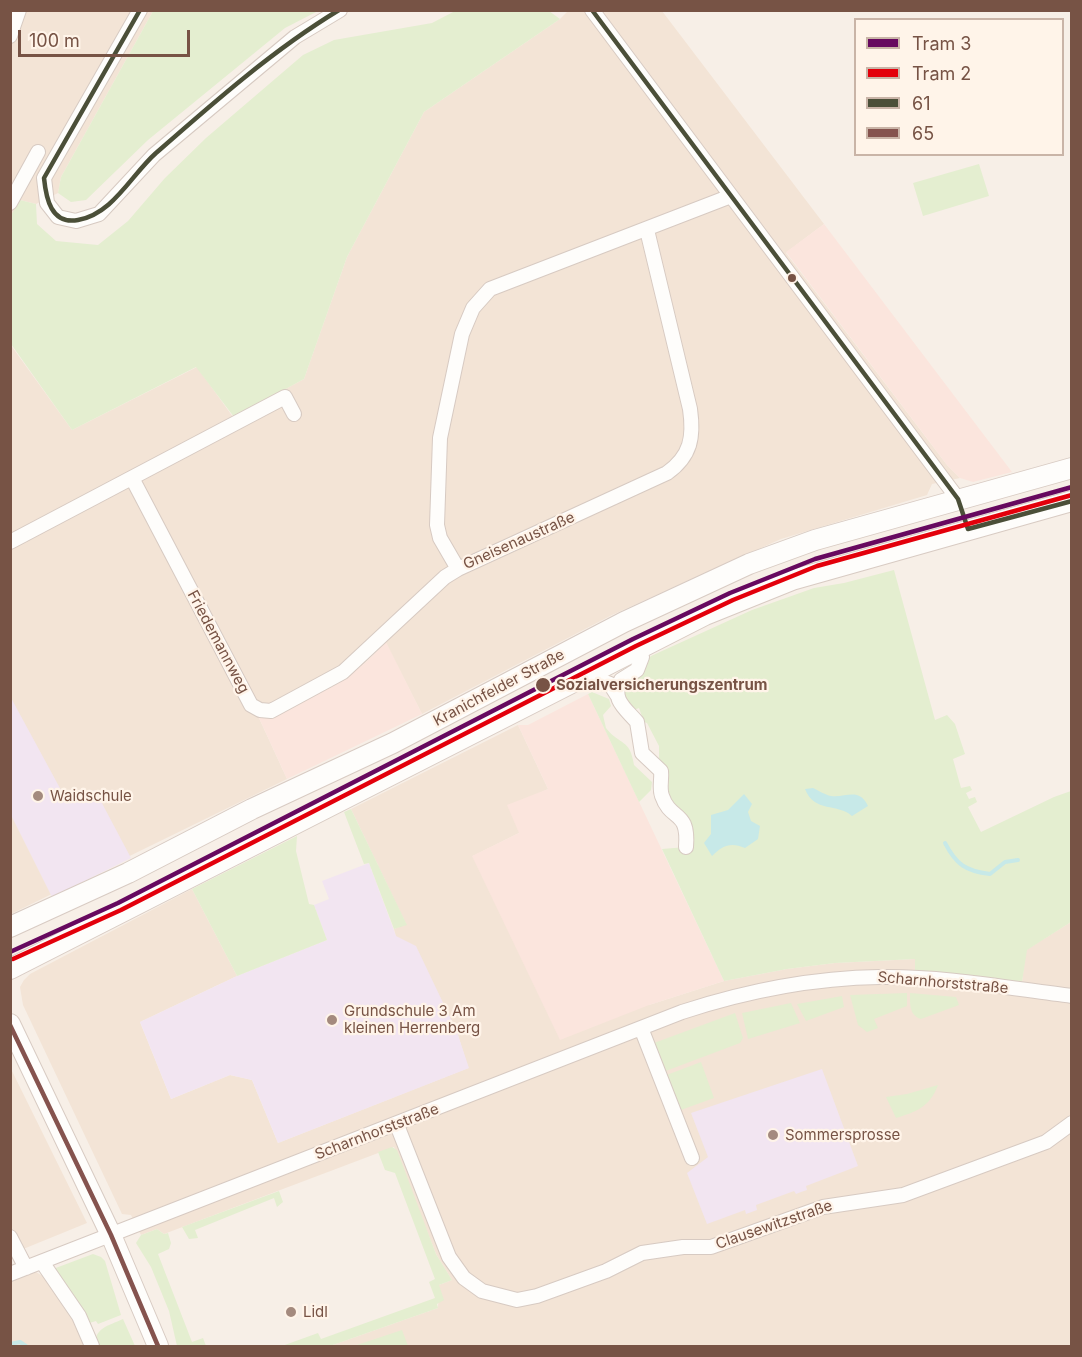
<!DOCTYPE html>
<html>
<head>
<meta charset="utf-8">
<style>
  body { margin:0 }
  #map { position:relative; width:1082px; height:1357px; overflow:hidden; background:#f7efe7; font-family:Inter,sans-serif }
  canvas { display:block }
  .frame { position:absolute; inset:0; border:12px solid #775345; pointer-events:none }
  .legend { position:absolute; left:854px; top:18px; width:210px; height:138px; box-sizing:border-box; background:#fff4e9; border:2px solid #c9b4a7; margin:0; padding:8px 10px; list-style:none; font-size:18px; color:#775345 }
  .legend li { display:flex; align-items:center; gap:12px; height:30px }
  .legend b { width:30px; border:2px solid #c9b4a7 }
  .scale { position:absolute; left:18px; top:30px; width:172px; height:27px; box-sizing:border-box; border:3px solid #775345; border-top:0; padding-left:8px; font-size:18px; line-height:21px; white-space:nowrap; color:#775345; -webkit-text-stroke:4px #fff4e9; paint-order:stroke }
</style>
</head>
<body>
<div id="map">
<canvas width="1082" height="1357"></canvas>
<div class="frame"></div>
<ul class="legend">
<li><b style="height:8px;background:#67095f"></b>Tram 3</li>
<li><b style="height:8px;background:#e3000b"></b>Tram 2</li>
<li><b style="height:8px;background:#4b4f38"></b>61</li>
<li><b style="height:8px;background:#85534e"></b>65</li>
</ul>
<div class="scale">100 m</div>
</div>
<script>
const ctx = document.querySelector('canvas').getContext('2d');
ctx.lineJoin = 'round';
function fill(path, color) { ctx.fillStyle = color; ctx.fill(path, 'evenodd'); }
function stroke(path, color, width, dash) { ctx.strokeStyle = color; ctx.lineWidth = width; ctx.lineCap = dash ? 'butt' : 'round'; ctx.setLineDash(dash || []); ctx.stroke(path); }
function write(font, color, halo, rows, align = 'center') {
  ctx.font = font + ' Inter,sans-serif'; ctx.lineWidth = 4.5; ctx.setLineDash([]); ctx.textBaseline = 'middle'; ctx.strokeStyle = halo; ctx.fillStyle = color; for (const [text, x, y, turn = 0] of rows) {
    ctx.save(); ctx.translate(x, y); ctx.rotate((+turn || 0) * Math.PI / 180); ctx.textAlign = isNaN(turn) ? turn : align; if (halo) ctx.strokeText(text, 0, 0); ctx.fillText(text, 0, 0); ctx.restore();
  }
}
const residential = new Path2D(`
  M11,11h142l-92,166 -3,16 -22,11 -16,-4 -9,17z
  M568,11h94l162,213 -38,29 161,212 13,13 -28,6 -5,11 -146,44 -169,76 -190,99 -37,-72 -20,21 -26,19 -65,32 -15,4 28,61 -276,135 -1,-570 62,86 125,-63 36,50 71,-38 43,-122 77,-145 136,-93z
  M518,725l30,64 -14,7 -15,37 -46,23 176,149 75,-24 63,-12 48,-6 80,-4v11l107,12 4,-32 45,-28v424h-741l108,-38 1,-23 13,-5 -16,-26 -42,-107 -230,87 -7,-5 -16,6 -10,-20 -9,-1 -99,-209 -3,-18 4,-7 6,-6 162,-85 45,87 -97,46 31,77 59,-24 22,5 26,63 190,-75 -11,-36 -61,-95 -2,-8 12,-5 -55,-115z
  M10,1067l77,156 -76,31 -1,-1z
  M34,1271l14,8 9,9 31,58h-77v-67z`);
const commercial = new Path2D(`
  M824,224l188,248 -39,10 -13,-4 -13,-13 -161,-213z
  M386,642l36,72 -135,65 -28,-61 15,-4 65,-32 26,-19z
  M588,694l136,287 -75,24 -89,35 -88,-184 47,-23 -12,-28 41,-16 -30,-64h10z`);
const education = new Path2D(`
  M10,696l58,107 27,-13 36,68 -79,39 -41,-82z
  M369,863l27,73 20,10 41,86 12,36 -191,75 -26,-63 -22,-5 -59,24 -31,-77 97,-46 90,-36 -13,-35 15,-6 -7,-18z
  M822,1069l36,97 -52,20 1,4 -6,2 -5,2 -2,-3 -38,14 1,5 -11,4 -1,-4 -38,14 -20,-51 21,-16 -17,-44z`);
const green = new Path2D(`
  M153,11h165l-33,17 -137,112 -62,60 -15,2 -13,-9 3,-16z
  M455,11h94l11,8 -136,93 -77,145 -43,122 -70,38 -38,-50 -124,63 -61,-86 -1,-127 10,-17 16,4 1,20 19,17 42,4 30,-24 37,-43 41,-40 97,-83 31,-15 98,-17z
  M979,164l10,32 -66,20 -10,-33z
  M894,570l41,150 12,-5 8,9 10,30 -12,5 8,29 9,-2 2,4 -6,3 3,6 6,-2 2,5 -9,5 13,25 73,-35 17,-6v131l-44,28 -5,32 -107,-12v-11l-80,4 -48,6 -63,12 -62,-132 24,-2 6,-15 -1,-9 -21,-19 -11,-46v-12l-12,-23 -3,-1 -5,-14 -5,2 -7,-3 -6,-23 14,-10 16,-18 101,-46 62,-22 30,-5z
  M592,692l17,7 2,7 -8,9 3,13c14,18 24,10 28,37l18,17 -1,8 -12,12 -51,-108z
  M351,809l56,116 -13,4 -25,-66 -5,1 -20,-52z
  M297,836l-1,15 13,53 5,1 13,35 -90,36 -45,-87z
  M907,993v13l-33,13 4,9 -11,4 -9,-7 -8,-30z
  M910,993l46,4 3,8 -38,14c-12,-4 -11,-15 -11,-26z
  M842,996l2,11 -38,14 -9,-17z
  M791,1003l9,20 -52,16 -6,-26z
  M735,1013l8,25 -3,5 -77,29 -9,-29z
  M701,1062l13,36 -36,13 -14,-35z
  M938,1085c-8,22 -22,27 -42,33l-10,-21 21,-3z
  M392,1147l5,3 39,104 16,26 -13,5 5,15 -7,4 1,4 -108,38h-48l36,-13 3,6 114,-41 -6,-16 6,-3 -40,-106 -10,-3 -7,-18z
  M279,1191l4,11 -6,5 -3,-9 -79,32 3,8 -9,1 -7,-12z
  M157,1229l7,5 4,-1 3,10 -2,6 -11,5 34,88 11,-4 3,8h-29l-8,-35 -18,-44 -15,-24 5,-8z
  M93,1254l8,3 4,4 16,54 -23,9 -2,-3 -10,3 -33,-55z
  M123,1319l12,27h-40c-1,-18 13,-20 28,-27z
  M402,1330l6,16h-54z`);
const water = new Path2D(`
  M813,788c5,2 12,7 18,8 15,2 28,-9 37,10l-16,10c-14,-13 -38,-3 -47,-27z
  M744,794l8,10 -4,8 3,9 9,5 -2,13 -13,9c-14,-6 -22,-3 -33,8l-8,-13 7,-9v-19l17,-5z`);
const stream = new Path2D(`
  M945,843c11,21 20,28 45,31l15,-12 13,-2
  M10,1344l10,-2 6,4`);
const street = new Path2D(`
  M140,10l-96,168 3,25 11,14 18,4 23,-7 55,-59 141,-118 45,-27
  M592,10l366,489
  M10,36l9,-26
  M10,203l28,-51
  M132,478l119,227 9,5 11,1 72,-39 102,-95 13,-8 209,-96c24,-17 27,-36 23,-64l-43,-179
  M10,542l275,-145 9,17
  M458,569l-18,-31 -3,-13 3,-87 22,-104 11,-26 17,-19 241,-93
  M642,657l-5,13 -16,10c-11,19 5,29 16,42l5,31 19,18c1,9 -2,17 1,25 9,26 27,13 24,51
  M600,680l10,4 7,11
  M641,1028l51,130
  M397,1125l52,132 15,21 18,13 35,9 20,-4 69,-25 36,-18 41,-6h28l112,-40 80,-12 143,-53 26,-19
  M10,1237l16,31
  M42,1262l37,54 13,30
  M10,1274l672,-262c64,-21 130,-34 198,-35 64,-1 128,11 192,19`);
const secondary = new Path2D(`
  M10,927l118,-54 124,-64 141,-66 231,-121 125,-58 66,-24 257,-72
  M10,969l695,-354 87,-35 280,-79
  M10,1024l101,211 47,111`);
const bus1 = new Path2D(`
  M140,10l-96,168c2,20 7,47 34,42 35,-6 53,-45 78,-67 58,-51 117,-103 183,-143
  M592,10l366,489 10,30 104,-28`);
const bus2 = new Path2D(`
  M10,1025l101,210 47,111`);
const tram1 = new Path2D(`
  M10,952l108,-49 515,-264 97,-46 85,-34 257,-72`);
const tram2 = new Path2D(`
  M13,959l108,-49 515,-264 97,-46 84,-34 255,-71`);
const markers = [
  [792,278,5,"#775345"],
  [543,685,8,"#775345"],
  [38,796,6,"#a48a7e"],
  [332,1020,6,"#a48a7e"],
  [773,1135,6,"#a48a7e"],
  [291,1312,6,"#a48a7e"]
];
const streetNames = [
  ["Gneisenaustraße",519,541,-24],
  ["Friedemannweg",218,642,62],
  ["Kranichfelder Straße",499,688,-28],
  ["Scharnhorststraße",943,983,5],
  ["Scharnhorststraße",377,1132,-21],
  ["Clausewitzstraße",774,1225,-19]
];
const stopNames = [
  ["Sozialversicherungszentrum",556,685]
];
const poiNames = [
  ["Waidschule",50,796],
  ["Grundschule 3 Am",344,1011],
  ["kleinen Herrenberg",344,1028],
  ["Sommersprosse",785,1135],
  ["Lidl",303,1312]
];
fill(residential, '#f3e4d6');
fill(commercial, '#fbe5dd');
fill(education, '#f2e5f1');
fill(green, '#e4eed0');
fill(water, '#c7e9e8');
stroke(stream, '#c7e9e8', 4);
stroke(street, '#d7cac2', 16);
stroke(secondary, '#d8cbc3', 22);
stroke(street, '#fefdfb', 14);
stroke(secondary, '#fefdfb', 20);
stroke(bus1, '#4b4f38', 4.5);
stroke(bus2, '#85534e', 4.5);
stroke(tram1, '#67095f', 4.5);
stroke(tram2, '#e3000b', 4.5);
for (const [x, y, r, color] of markers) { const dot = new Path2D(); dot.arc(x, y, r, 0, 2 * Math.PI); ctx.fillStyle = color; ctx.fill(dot); stroke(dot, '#fff4e9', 2); }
write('15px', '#775345', '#fff4e9', streetNames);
write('bold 15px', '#775345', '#fff4e9', stopNames, 'left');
write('15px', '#775345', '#fff4e9', poiNames, 'left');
</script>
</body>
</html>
